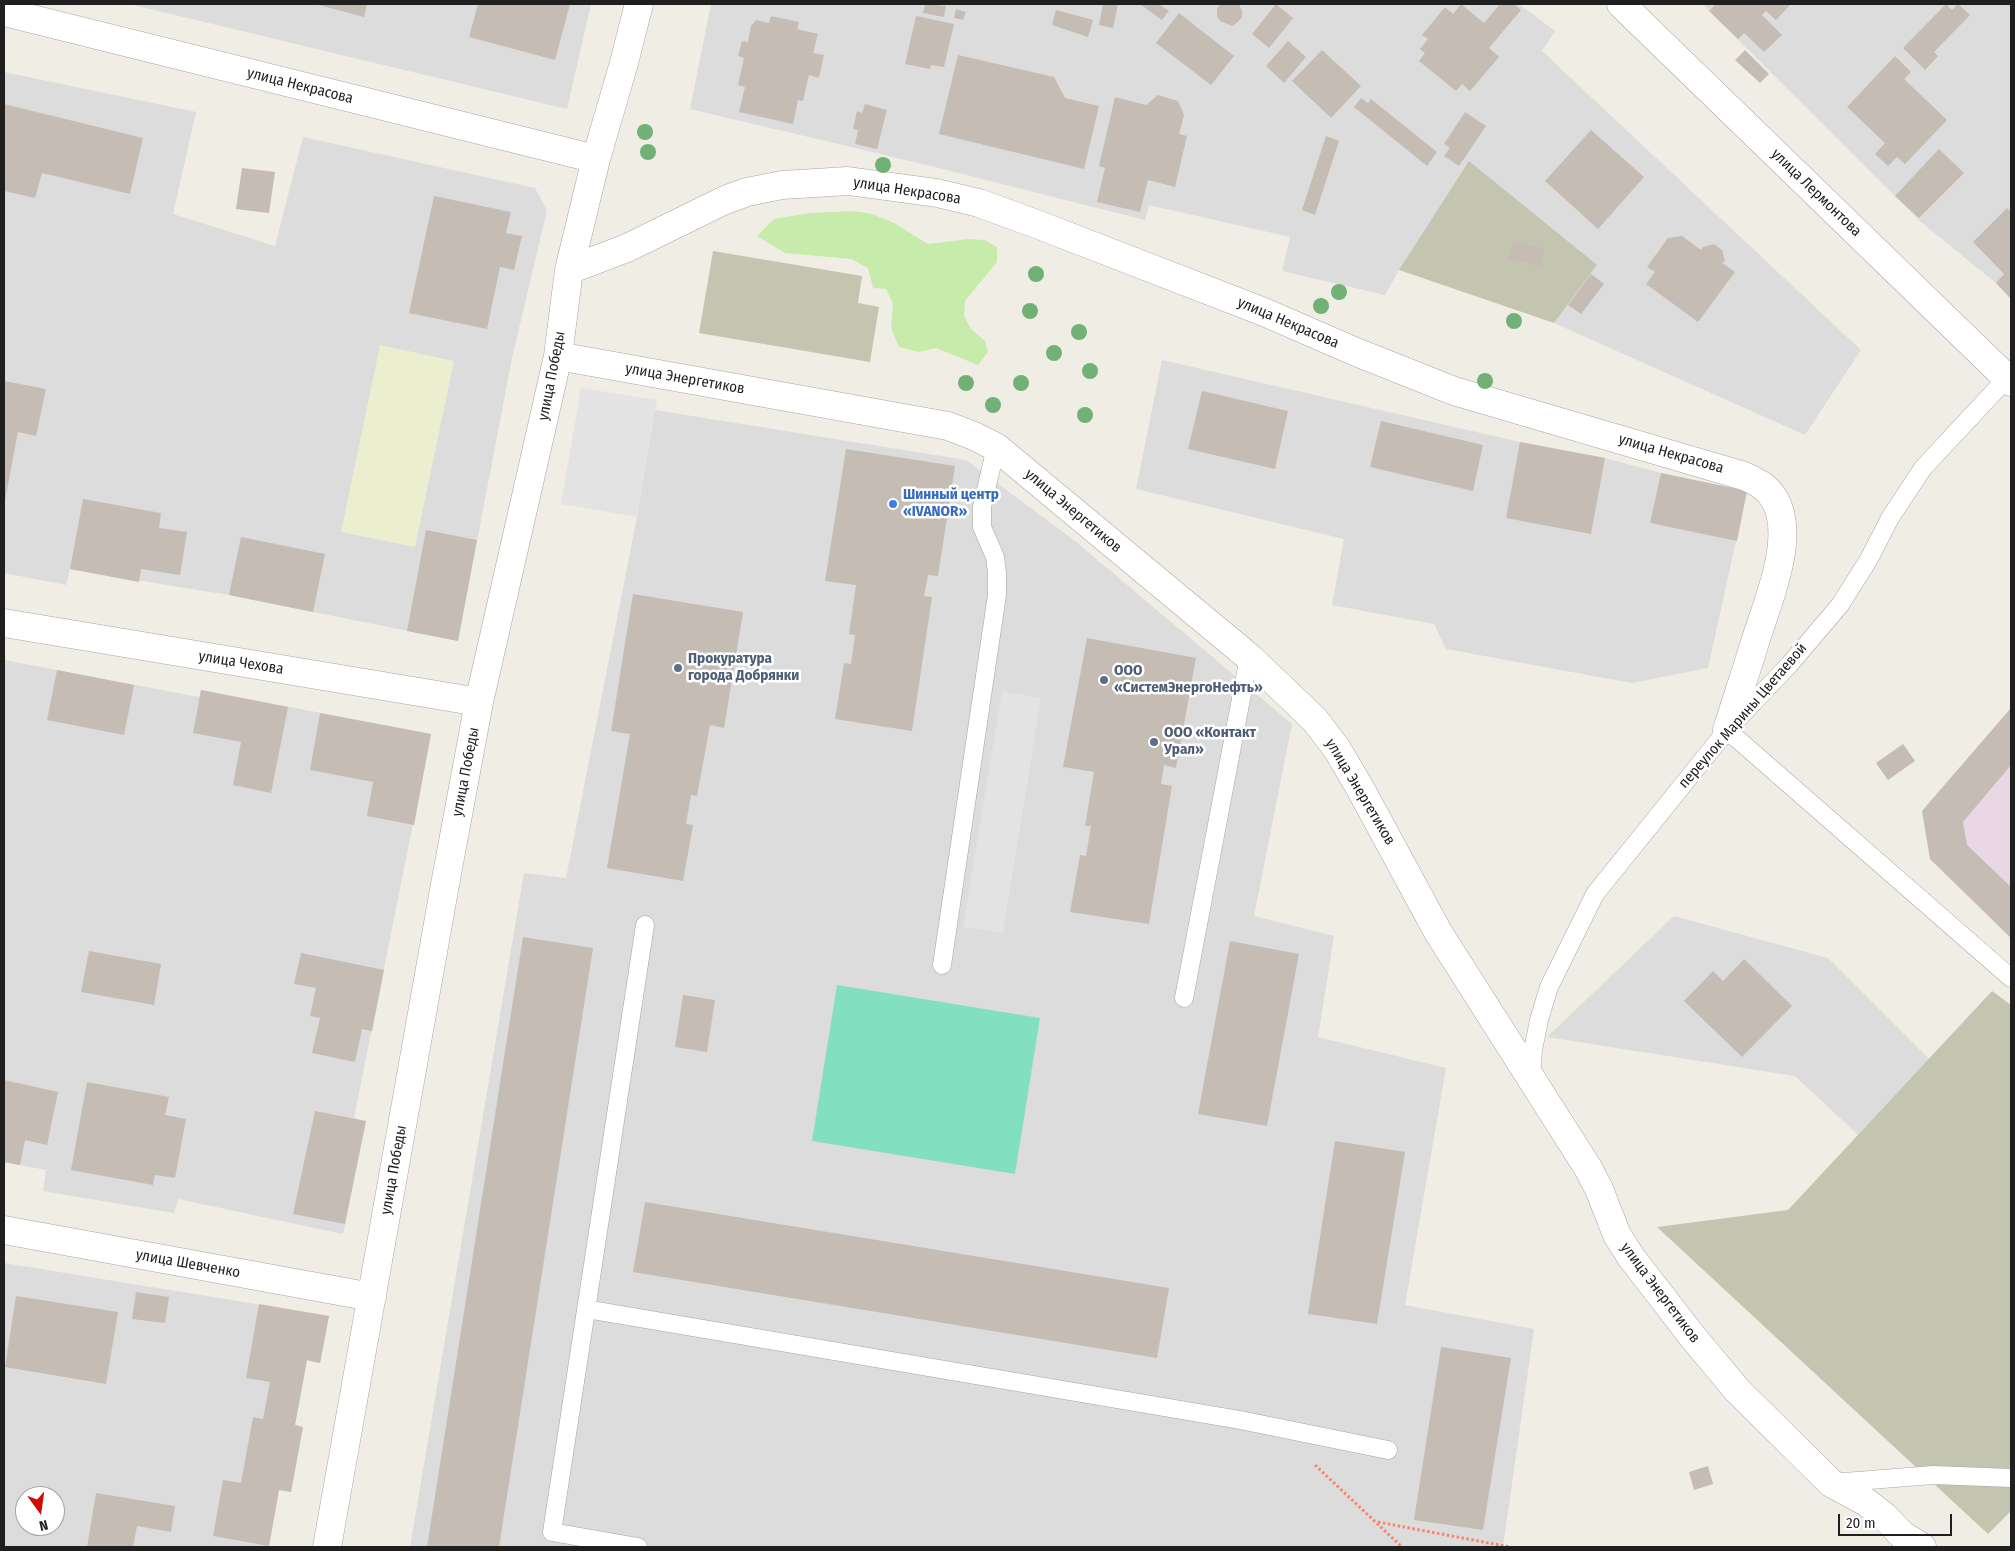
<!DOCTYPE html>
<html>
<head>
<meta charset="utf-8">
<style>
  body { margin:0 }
  #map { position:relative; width:2015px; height:1551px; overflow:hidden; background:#f0ede5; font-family:"Fira Sans Condensed",sans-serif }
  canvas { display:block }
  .frame { position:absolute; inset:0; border:5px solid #1f1f1f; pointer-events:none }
  .north { position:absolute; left:15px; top:1486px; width:50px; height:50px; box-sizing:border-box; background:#fff; border:1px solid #a5a5a5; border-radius:50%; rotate:166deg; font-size:14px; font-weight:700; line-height:20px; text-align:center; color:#1f1f1f }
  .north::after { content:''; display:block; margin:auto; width:18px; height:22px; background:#ce0c00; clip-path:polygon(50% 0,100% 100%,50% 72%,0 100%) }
  .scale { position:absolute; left:1838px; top:1514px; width:114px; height:22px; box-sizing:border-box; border:2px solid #1f1f1f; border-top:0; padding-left:6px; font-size:15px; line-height:18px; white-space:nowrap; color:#1f1f1f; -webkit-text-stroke:4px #fff; paint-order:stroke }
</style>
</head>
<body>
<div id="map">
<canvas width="2015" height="1551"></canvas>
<div class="frame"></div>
<div class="north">N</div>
<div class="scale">20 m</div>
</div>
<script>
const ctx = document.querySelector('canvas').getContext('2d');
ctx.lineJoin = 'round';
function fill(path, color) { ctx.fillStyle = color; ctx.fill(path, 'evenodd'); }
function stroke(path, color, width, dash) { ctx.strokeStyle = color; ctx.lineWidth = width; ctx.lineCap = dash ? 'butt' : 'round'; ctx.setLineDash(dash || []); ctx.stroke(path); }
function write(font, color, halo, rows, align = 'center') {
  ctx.font = font + ' "Fira Sans Condensed",sans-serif'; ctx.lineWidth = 5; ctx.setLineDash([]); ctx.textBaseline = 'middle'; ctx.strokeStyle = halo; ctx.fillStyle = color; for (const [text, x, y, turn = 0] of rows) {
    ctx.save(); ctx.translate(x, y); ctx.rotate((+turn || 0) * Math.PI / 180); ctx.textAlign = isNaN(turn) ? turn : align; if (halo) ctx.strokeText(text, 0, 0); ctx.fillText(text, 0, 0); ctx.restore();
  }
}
const residential = new Path2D(`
  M129,4h462l-24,105z
  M711,4h808l36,27 -13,20 319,299 -56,85 -251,-112 43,-58 -198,5 -14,25 -103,-24 8,-34 -141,-32 -4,15 -218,-55 -237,-56z
  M1702,4h309v295l-15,-16 -74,-60z
  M4,72l192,40 -23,102 102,32 28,-109 232,51 12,22 -35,148 -54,283 -229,-46 -159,-26 -4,16 -62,-12z
  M1162,360l358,82 85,16 56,15 86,18 -39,177 -76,15 -186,-34 -12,-25 -102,-19 12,-66 -208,-50z
  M655,410l311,50 109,81 217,183 -38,192 80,20 -16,101 128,31 -41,237 129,24 -31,218h-1093l114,-674 42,5 71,-361z
  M4,660l195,37 2,-7 230,44 -77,384 12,3 -23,113 -165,-35 -4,14 -131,-22 3,-21 -42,-8z
  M1674,916l154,42 101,101 -71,76 -63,-59 -248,-39z
  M4,1263l325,53 -9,47 -13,-2 -12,63 8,3 -12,65 -12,-2 -10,57h-265zM25,1496h30v30h-30z`);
const industrial = new Path2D(`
  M2011,708v230l-81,-79 -8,-48z`);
const construction = new Path2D(`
  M1469,161l128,104 -43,58 -155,-53z
  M713,251l149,25 -4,27 21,4 -9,55 -171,-29z
  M1992,991l19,14v506l-23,23 -331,-307 131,-17z`);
const farmland = new Path2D(`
  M380,345l74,16 -39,186 -74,-15z`);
const grass = new Path2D(`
  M853,211l19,3 22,9 34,21 41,-5 16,1 12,7v15l-32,39 -1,15 7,13 14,12 3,11 -10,13 -42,-17 -17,4 -20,-5 -8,-19 2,-24 -7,-15 -13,-1 -5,-20 -17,-9 -66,-6 -28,-17 17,-17 36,-6z`);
const pitch = new Path2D(`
  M837,985l203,33 -25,156 -203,-33z`);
const parking = new Path2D(`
  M581,388l76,12 -20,117 -76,-13z
  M1002,691l39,7 -38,235 -40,-6z`);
const building = new Path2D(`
  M315,4h52l-3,13z
  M478,4h92l-15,56 -86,-23z
  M925,4l21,2 -2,11 -21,-4z
  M1103,4h15l-5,24 -14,-3z
  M1140,4h19l10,7 -7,9z
  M1220,4h19l3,7v6l-4,5 -6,4 -12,-5 -3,-5v-7z
  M1276,4l17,14 -24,30 -17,-14z
  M1461,4l23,19 16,-19h14l7,6 -32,38 10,9 -29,34 -8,-7 -6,7 -37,-30 6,-8 -5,-4 8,-10 -6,-4 23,-28 8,7z
  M1716,4h75l-15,16 -10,-9 -4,4 20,20 -18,17 -20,-19 -6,6 -29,-28z
  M1946,4l6,6 6,-6 12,11 -36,37 4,4 -13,14 -22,-22z
  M956,9l10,3 -3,8 -9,-2z
  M1056,10l37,10 -5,17 -36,-12z
  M1179,13l55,43 -23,29 -55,-42z
  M771,16l28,6 -2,7 21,5 -5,19 11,2 -5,23 -10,-3 -6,26 -5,-1 -5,24 -54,-12 6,-25 -7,-2 6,-27 -6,-2 4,-15 6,1 3,-16 5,-6 13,3z
  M916,16l38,8 -10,43 -13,-2 -1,4 -25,-5z
  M1288,41l18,16 -22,26 -18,-17z
  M1322,50l39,36 -30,32 -39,-37z
  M1745,50l24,24 -9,9 -25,-23z
  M958,55l96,22 11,21 34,8 -15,63 -145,-35z
  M1895,56l16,16 -7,7 43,41 -42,44 -8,-7 -9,9 -13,-12 10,-11 -38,-36z
  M1158,95l20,6 6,14 -5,19 8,2 -12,51 -27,-7 -8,32 -43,-10 8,-34 -6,-2 16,-69 31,8z
  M1361,98l7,5 3,-4 66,53 -10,14 -73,-59z
  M4,104l139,34 -13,56 -88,-21 -7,25 -31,-7z
  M865,104l22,6 -10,39 -22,-5 3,-14 -5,-1 4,-18 5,2z
  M1465,112l21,14 -27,40 -15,-10 6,-8 -6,-4z
  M1591,130l53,47 -46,52 -53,-48z
  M1326,136l13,5 -24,74 -13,-5z
  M1939,149l25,24 -45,45 -24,-22z
  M242,168l33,4 -6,41 -33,-4z
  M434,196l77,16 -5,21 16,3 -8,34 -14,-3 -13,62 -78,-16z
  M2007,208l4,4v87l-15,-16 8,-9 -31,-32z
  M1682,236l19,14 2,-3 11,-3 8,6 3,11 -3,2 13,9 -37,50 -52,-38 9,-12 -8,-5 21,-29z
  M1514,241l31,8 -5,18 -32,-9z
  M1591,274l13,10 -23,30 -13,-9z
  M4,381l42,8 -10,47 -18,-4 -13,68z
  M1202,391l86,20 -13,58 -87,-20z
  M1381,421l102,24 -10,46 -103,-24z
  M1520,442l85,16 -14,76 -85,-16z
  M846,449l109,17 -17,110 -10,-1 -4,21 8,1 -20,134 -77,-12 9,-56 7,1 4,-29 -6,-1 7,-49 -31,-4z
  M1661,473l86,18 -10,50 -87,-18z
  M83,499l78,14 -2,15 28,4 -7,43 -39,-6 -2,13 -69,-13z
  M426,530l51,10 -19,101 -51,-10z
  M241,537l84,17 -12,58 -84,-17z
  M633,594l110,18 -19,116 -14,-3 -13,71 -6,-1 -5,29 7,1 -10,56 -76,-13 23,-134 -19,-3z
  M1087,638l109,20 -20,110 -12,-3 -3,19 11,2 -23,138 -79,-12 10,-57 6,1 5,-30h-6l9,-54 -31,-5z
  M57,670l77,15 -10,50 -77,-15z
  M201,690l87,17 -17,86 -38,-8 8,-43 -48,-9z
  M2011,708v57l-48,57 4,23 44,42v51l-81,-79 -8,-48z
  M320,713l111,21 -17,91 -47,-9 6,-34 -63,-12z
  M1903,744l12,17 -27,19 -12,-17z
  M523,937l70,11 -94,599h-72z
  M1230,941l69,13 -32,172 -69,-12z
  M89,951l72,13 -7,41 -73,-13z
  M301,953l83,17 -12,61 -10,-2 -7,33 -43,-9 8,-35 -10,-2 6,-28 -22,-4z
  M1744,959l48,47 -50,51 -58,-56 29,-30 10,10z
  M683,995l32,5 -8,52 -32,-5z
  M4,1080l54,12 -11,53 -22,-5 -5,25 -16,-3z
  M87,1082l82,15 -4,18 21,4 -11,59 -20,-3 -2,10 -82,-15z
  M315,1111l51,10 -21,103 -52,-10z
  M1335,1141l70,11 -28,172 -69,-10z
  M645,1202l524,86 -12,70 -524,-86z
  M136,1292l33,5 -4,26 -33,-4z
  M16,1296l102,16 -12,72 -101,-17z
  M259,1304l70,12 -9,47 -13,-3 -12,65 8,2 -12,65 -12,-2 -10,56 -56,-10 10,-56 18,3 12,-66 10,2 7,-37 -24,-4z
  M1441,1347l70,11 -28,172 -69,-10z
  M1708,1466l5,18 -19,6 -5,-18z
  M96,1493l79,13 -4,26 -34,-6 -4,21h-46z`);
const path = new Path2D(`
  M1315,1465l87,82
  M1378,1522l132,25`);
const lane = new Path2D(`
  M1727,730l284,248
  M942,965l55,-370v-22l-2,-16 -13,-30v-20l14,-60
  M1184,998l65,-341
  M1531,1078l2,-28 6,-30 10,-33 46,-93 132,-164 62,-65 51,-60 29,-46 21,-41 33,-50 84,-90
  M586,1309l654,111 148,30
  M1832,1483l101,-8 78,3
  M638,1547l-86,-15 93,-607`);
const street = new Path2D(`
  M1621,4l390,378
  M4,12l592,147
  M569,270l58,-22 98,-48 22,-8 35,-7 66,-4 89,12 42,10 60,22 225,87 92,40 98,39 290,85c14,6 25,12 32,26 19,38 -9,102 -21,140 -9,30 -19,59 -28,88
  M558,356l390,70 26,10 22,11 253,210 66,63 22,29 23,39 78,144 150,236 11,21 18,46 14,22 61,79 45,54 94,93 35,19 18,14 18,19 20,12
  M4,623l475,79
  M4,1230l368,67
  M327,1547l117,-657 35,-188 79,-346 11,-86 27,-111 28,-96 15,-59`);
const trees = [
  [645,132],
  [648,152],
  [883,165],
  [1036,274],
  [1339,292],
  [1321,306],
  [1030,311],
  [1514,321],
  [1079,332],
  [1054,353],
  [1090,371],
  [1485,381],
  [966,383],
  [1021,383],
  [993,405],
  [1085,415]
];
const markers = [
  [893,504,5,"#3f7fe0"],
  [678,668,5,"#5c6f8a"],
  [1104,680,5,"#5c6f8a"],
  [1154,742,5,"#5c6f8a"]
];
const streetNames = [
  ["улица Некрасова",300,86,14],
  ["улица Некрасова",907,191,9],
  ["улица Лермонтова",1816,193,44],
  ["улица Некрасова",1288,323,23],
  ["улица Победы",552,376,-79],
  ["улица Энергетиков",685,379,10],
  ["улица Некрасова",1671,454,16],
  ["улица Энергетиков",1073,511,40],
  ["улица Чехова",241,663,9],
  ["переулок Марины Цветаевой",1743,716,-49],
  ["улица Победы",466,772,-79],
  ["улица Энергетиков",1360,792,59],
  ["улица Победы",394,1170,-80],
  ["улица Шевченко",188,1264,10],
  ["улица Энергетиков",1660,1293,53]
];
const shopNames = [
  ["Шинный центр",903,495],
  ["«IVANOR»",903,512]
];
const serviceNames = [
  ["Прокуратура",688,659],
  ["города Добрянки",688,676],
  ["ООО",1114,671],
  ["«СистемЭнергоНефть»",1114,688],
  ["ООО «Контакт",1164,733],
  ["Урал»",1164,750]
];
fill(residential, '#dddcdc');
fill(industrial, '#e9d7e5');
fill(construction, '#c4c5b0');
fill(farmland, '#ebefd0');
fill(grass, '#c6ebab');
fill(pitch, '#82e0c1');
fill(parking, '#e3e3e3');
fill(building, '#c5bcb4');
stroke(lane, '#a6a6a6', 19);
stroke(street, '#a6a6a6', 29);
stroke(path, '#fc826b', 3, [2.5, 2.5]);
stroke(lane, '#fff', 18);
stroke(street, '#fff', 28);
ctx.fillStyle = '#72b176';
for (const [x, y] of trees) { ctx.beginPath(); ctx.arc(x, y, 8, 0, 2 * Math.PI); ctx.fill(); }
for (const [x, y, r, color] of markers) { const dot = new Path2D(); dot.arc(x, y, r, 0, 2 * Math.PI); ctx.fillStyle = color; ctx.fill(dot); stroke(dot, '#fff', 2); }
write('15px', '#1f1f1f', '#fff', streetNames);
write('bold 15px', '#366cbe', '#fff', shopNames, 'left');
write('bold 15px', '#4e5e75', '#fff', serviceNames, 'left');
</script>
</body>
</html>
